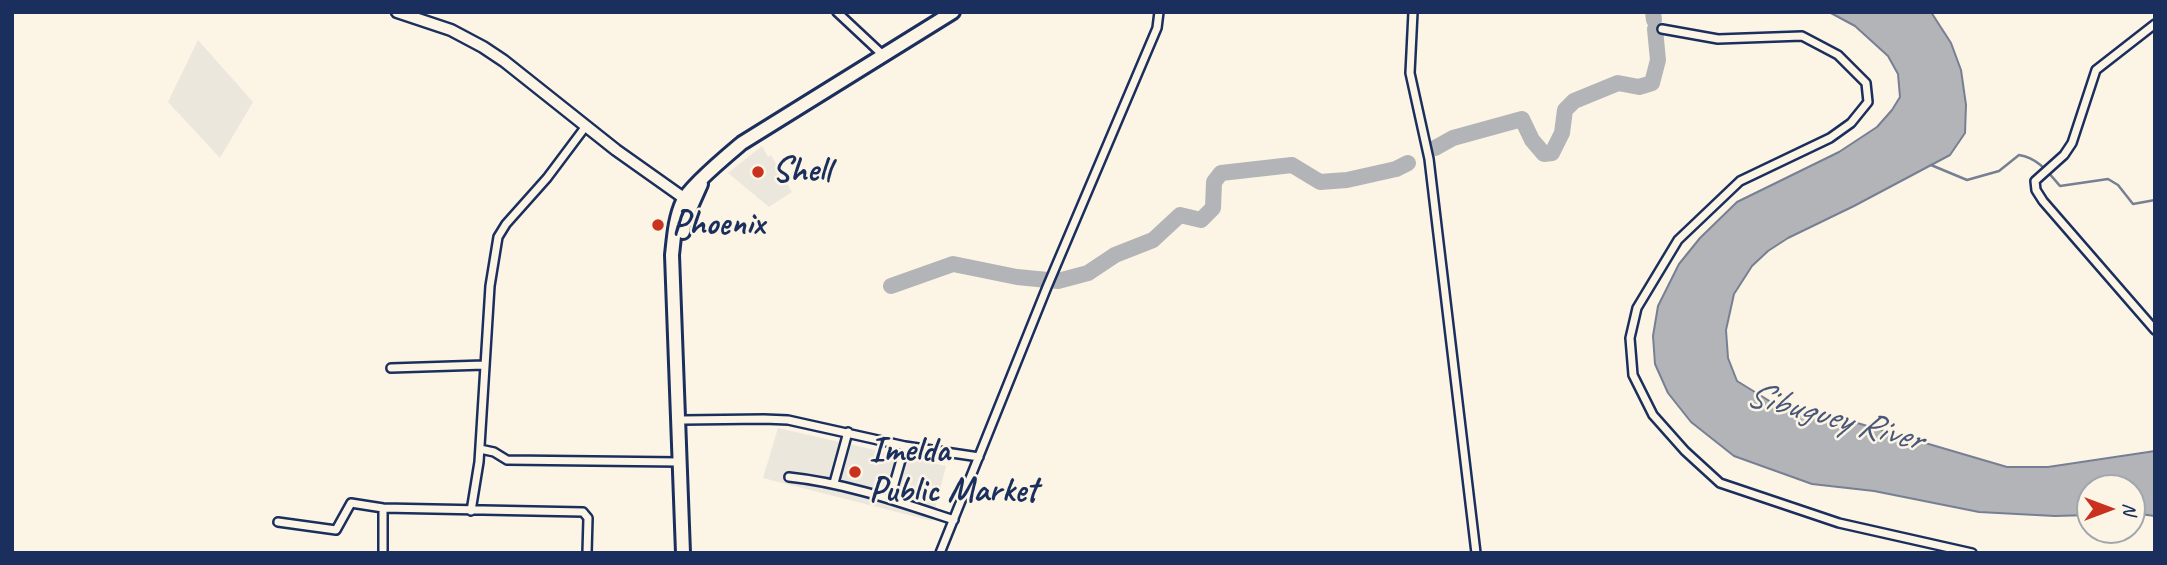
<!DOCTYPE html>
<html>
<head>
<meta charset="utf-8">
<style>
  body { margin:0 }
  #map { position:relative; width:2167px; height:565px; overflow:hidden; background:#fcf5e5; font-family:Caveat,sans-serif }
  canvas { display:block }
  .frame { position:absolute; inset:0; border:14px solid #1b2f5e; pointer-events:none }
  .north { position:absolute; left:2076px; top:474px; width:70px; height:70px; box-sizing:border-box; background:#fcf5e5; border:2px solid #a2a6af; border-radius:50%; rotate:90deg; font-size:19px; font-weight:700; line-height:28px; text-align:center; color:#1b2f5e }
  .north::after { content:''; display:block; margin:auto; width:24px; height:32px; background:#c8321e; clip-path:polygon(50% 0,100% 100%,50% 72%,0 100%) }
</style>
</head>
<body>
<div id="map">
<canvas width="2167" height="565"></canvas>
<div class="frame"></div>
<div class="north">N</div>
</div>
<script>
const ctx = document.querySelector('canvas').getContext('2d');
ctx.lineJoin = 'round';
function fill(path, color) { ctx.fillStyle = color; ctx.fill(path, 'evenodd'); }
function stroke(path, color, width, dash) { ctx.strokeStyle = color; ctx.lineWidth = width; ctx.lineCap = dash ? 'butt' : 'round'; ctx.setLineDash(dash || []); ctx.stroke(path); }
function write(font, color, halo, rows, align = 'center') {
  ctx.font = font + ' Caveat,sans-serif'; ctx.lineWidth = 5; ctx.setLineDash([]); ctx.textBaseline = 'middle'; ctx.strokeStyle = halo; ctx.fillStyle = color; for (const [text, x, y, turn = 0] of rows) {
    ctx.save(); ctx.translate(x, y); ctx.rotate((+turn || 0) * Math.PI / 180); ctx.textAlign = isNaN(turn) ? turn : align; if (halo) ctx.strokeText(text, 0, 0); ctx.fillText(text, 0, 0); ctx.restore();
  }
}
const built = new Path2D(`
  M198,40l55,62 -33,56 -52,-56z
  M762,146l6,11 3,-2 21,37 -23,15 -41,-34z
  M778,428l168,38 -14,55 -169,-43z`);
const water = new Path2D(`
  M1829,12h102l20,31 10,27 5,35 -1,28 -15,22 -96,51 -66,32 -20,13 -16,15 -18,28 -8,36 2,28 9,23 39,24 71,15 160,47h41l107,-16v65l-23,-3v-25h-42v27l-35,1 -76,-4 -105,-21 -62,-7 -78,-28 -43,-34 -23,-29 -13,-29 -2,-28 5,-30 21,-42 21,-26 37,-36 102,-50 38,-25 15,-17 8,-13 -2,-23 -10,-18 -33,-30z`);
const stream = new Path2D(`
  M1931,165l36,15 32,-9 20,-16c19,3 29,17 41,31l48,-7 10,6 15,19 22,-4`);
const river = new Path2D(`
  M1653,12l1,8
  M1435,148l18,-10 69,-19 10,21 12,14 8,-1 10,-20 3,-23 9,-9 44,-18 21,4 13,-4 6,-23 -3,-31
  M891,286l62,-22 64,13 41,4 30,-8 27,-18 38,-15 27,-25 21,5 12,-12 1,-26 7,-9 71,-8 28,17 27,-2 49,-11 12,-6`);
const street = new Path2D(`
  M837,12l47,44
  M1413,12l-3,61 19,86 47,394
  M2155,24l-59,46 -24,73 -8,12 -29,26 1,9 7,11 112,129
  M1662,29l56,10 84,-3 36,19 28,28 2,19 -17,21 -21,15 -90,43 -62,59 -41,68 -7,30 3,37 20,40 32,36 35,32 119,40 133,30
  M391,368l93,-3
  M683,420l81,-1 24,1 117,26 -15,52
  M905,446l74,11
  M480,449l14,3 13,8 172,2
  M789,477c57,6 110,25 165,43
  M834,483l14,-51
  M471,511l8,-49 11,-176 8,-49 8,-13 41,-46 39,-52
  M278,522l58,8 15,-27 32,5 200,4 5,6 -1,35
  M383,553v-45
  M940,553l107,-266 110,-259 2,-16`);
const secondary = new Path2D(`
  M397,12l54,18 32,17 21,14 112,89 72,51`);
const highway = new Path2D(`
  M683,232l2,-12 16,-36
  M683,553l-11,-298c2,-18 3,-37 11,-54 6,-14 46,-47 59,-58l211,-131`);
const markers = [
  [758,172,7,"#c8321e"],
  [658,225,7,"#c8321e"],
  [855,472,7,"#c8321e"]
];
const poiNames = [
  ["Shell",772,172],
  ["Phoenix",672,225],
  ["Imelda",869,452],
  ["Public Market",869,492]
];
const waterNames = [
  ["Sibuguey River",1834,418,15]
];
fill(built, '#ece7dc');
fill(water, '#b2b4b8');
stroke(water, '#767f94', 2);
stroke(stream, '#767f94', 2.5);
stroke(river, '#b2b4b8', 16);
stroke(street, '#1b2f5e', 12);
stroke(secondary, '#1b2f5e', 15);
stroke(highway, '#1b2f5e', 18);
stroke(street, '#fcf5e5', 7);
stroke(secondary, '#fcf5e5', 10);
stroke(highway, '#fcf5e5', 12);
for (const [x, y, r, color] of markers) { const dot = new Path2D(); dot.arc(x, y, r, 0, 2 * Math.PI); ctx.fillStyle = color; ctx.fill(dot); stroke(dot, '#fcf5e5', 2.5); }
write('bold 35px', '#1b2f5e', '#fcf5e5', poiNames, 'left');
write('italic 37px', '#485779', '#fcf5e5', waterNames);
</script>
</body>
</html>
